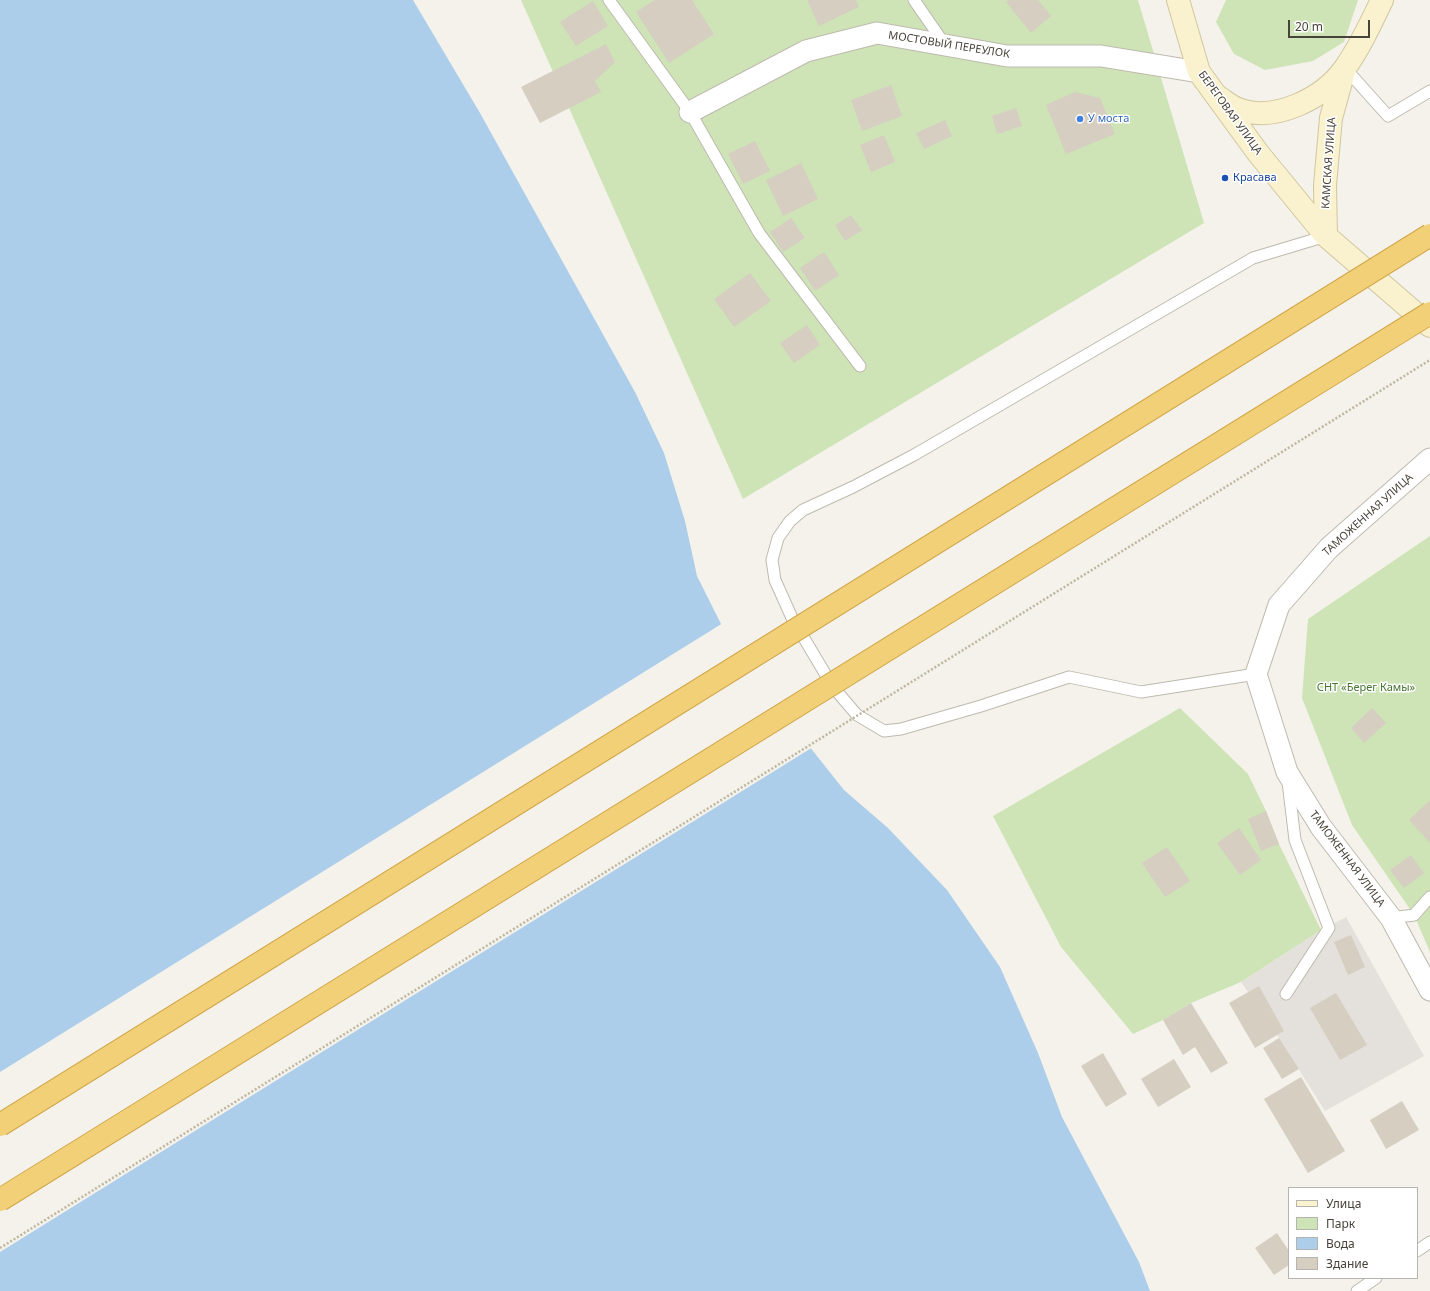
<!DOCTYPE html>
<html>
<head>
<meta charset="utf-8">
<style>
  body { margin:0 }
  #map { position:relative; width:1430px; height:1291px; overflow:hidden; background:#f4f2eb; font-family:"Noto Sans",sans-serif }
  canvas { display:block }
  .legend { position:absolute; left:1288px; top:1187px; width:130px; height:92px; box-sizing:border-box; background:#fff; border:1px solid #b6b4b0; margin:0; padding:5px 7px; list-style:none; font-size:12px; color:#484339 }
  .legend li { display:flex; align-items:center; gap:8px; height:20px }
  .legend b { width:20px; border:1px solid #b6b4b0 }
  .scale { position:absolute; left:1288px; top:20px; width:82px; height:18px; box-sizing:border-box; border:2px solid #484339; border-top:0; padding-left:5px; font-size:12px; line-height:14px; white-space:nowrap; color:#484339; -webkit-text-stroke:3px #fff; paint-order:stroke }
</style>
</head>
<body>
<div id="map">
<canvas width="1430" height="1291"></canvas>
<ul class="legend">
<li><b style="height:5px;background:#faf2ce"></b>Улица</li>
<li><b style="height:11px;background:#cee4b7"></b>Парк</li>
<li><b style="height:11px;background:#adceeb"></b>Вода</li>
<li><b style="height:11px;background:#d5cec1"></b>Здание</li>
</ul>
<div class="scale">20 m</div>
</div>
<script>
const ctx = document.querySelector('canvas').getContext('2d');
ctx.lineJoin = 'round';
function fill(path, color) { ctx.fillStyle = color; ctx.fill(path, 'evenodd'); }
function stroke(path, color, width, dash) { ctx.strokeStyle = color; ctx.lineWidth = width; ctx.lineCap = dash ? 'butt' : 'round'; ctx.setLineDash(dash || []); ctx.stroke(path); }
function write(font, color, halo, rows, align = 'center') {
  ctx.font = font + ' "Noto Sans",sans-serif'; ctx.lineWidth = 3; ctx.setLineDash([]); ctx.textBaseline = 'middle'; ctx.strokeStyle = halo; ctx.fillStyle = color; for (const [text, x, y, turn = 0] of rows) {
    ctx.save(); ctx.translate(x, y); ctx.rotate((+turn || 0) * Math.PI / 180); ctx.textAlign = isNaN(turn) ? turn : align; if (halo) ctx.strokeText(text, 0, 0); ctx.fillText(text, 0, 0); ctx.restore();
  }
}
const industrial = new Path2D(`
  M1346,917l78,139 -99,55 -46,-73 -38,-56 80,-52z`);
const green = new Path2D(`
  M521,0h617l66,223 -461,276z
  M1226,0h132l-14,42 -31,19 -48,9 -31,-16 -18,-32z
  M1430,536v416l-16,-37 -62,-90 -50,-127 6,-79z
  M1180,708l68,66 18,37 13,33 42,86 -80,52 -50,21 -28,17 -30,14 -72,-87 -68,-131z`);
const water = new Path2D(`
  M0,0h413l67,113 155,279 29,61 21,68 12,55 25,50 64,91 58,73 44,38 59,62 53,77 38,86 24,64 77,145 11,29h-1150z`);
const pier = new Path2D(`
  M723,623l65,92 25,32 -813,505v-180z`);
const building = new Path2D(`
  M655,0h37l22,34 -45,29 -33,-51z
  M807,0h49l3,7 -40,19z
  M1009,0h29l13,16 -20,17 -25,-31z
  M593,1l15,25 -32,20 -16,-24z
  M606,44l9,18 -20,19 6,11 -61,31 -19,-36z
  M891,85l11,31 -40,15 -11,-31z
  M1075,92l25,6 15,36 -49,20 -20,-49z
  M1016,108l6,18 -25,8 -5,-18z
  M945,120l7,16 -28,13 -8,-16z
  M884,135l11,27 -24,10 -11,-27z
  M755,141l15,30 -27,13 -15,-30z
  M801,163l17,36 -35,17 -17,-36z
  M851,215l11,15 -17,11 -10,-16z
  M791,218l14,20 -22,14 -13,-20z
  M824,252l15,23 -24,16 -15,-23z
  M750,273l21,28 -37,26 -20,-28z
  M807,325l13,20 -26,18 -14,-20z
  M1372,708l14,15 -22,20 -13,-15z
  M1430,800v43l-21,-23z
  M1266,811l13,33 -18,7 -13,-32z
  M1239,828l22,32 -21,15 -23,-32z
  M1167,847l23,34 -25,16 -23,-34z
  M1411,855l13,18 -20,15 -14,-18z
  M1351,935l14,32 -17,8 -14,-33z
  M1259,986l25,45 -29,17 -26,-45z
  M1336,993l31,52 -27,15 -30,-52z
  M1191,1003l37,60 -17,10 -16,-26 -12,8 -20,-35z
  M1279,1038l20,31 -17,10 -19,-31z
  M1103,1053l24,41 -21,13 -25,-41z
  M1174,1059l17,28 -33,20 -17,-28z
  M1301,1077l44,74 -37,22 -44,-74z
  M1402,1101l17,29 -33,19 -16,-29z
  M1277,1233l12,18v14l-15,10 -19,-27z`);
const lane = new Path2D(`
  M609,0l81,112 69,121 101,133
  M914,0l31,45
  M1345,68l43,48 42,-25
  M1256,674l-115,18 -72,-15 -88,29 -80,23 -17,2 -27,-16 -24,-28 -41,-69 -17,-38 -3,-20 6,-22 12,-17 13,-11 50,-23 61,-32 339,-197 73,-22
  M1391,918l23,-3 16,-18
  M1286,994l43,-66 -34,-88 -7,-58
  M1417,1251l13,-9
  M1357,1291l19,-13`);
const street = new Path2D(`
  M690,112l116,-61 71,-18 130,23h94l98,16
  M1430,459l-101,89 -50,57 -23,69 31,98 34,55 70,91 39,72`);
const secondary = new Path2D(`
  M1178,0l21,72 59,81 68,83 104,90
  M1220,98c6,4 12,9 18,11 37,14 86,-11 107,-41 15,-21 26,-45 37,-68
  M1326,236l-1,-51 6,-67 13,-47`);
const pathBridge = new Path2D(`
  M0,1248l1430,-888`);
const highwayBridge = new Path2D(`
  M0,1125l1430,-890
  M0,1200l1430,-887`);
const markers = [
  [1080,119,4,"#3f7fe0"],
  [1225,178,4,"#1a4fb4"]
];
const streetNames = [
  ["МОСТОВЫЙ ПЕРЕУЛОК",949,45,9],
  ["БЕРЕГОВАЯ УЛИЦА",1230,113,54],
  ["КАМСКАЯ УЛИЦА",1329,163,-86],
  ["ТАМОЖЕННАЯ УЛИЦА",1368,515,-42],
  ["ТАМОЖЕННАЯ УЛИЦА",1347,859,53]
];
const shopNames = [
  ["У моста",1088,119]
];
const transitNames = [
  ["Красава",1233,178]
];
const parkNames = [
  ["СНТ «Берег Камы»",1366,688]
];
fill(industrial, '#e4e1dc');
fill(green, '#cee4b7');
fill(water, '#adceeb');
fill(pier, '#f4f2eb');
fill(building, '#d5cec1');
stroke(lane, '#bfbaae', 13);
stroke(street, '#bfbaae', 23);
stroke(secondary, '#d0c69e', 24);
stroke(lane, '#fff', 11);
stroke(street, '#fff', 21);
stroke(secondary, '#faf2ce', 22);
stroke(highwayBridge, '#d1a648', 24, []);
stroke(pathBridge, '#bfb6a0', 2.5, [2, 2]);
stroke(highwayBridge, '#f2d078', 22);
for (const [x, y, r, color] of markers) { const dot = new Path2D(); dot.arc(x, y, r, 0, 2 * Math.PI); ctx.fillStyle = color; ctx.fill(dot); stroke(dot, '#fff', 1.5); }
write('11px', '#484339', '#fff', streetNames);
write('11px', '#366cbe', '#fff', shopNames, 'left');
write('11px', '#164399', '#fff', transitNames, 'left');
write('11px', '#477531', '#fff', parkNames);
</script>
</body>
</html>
